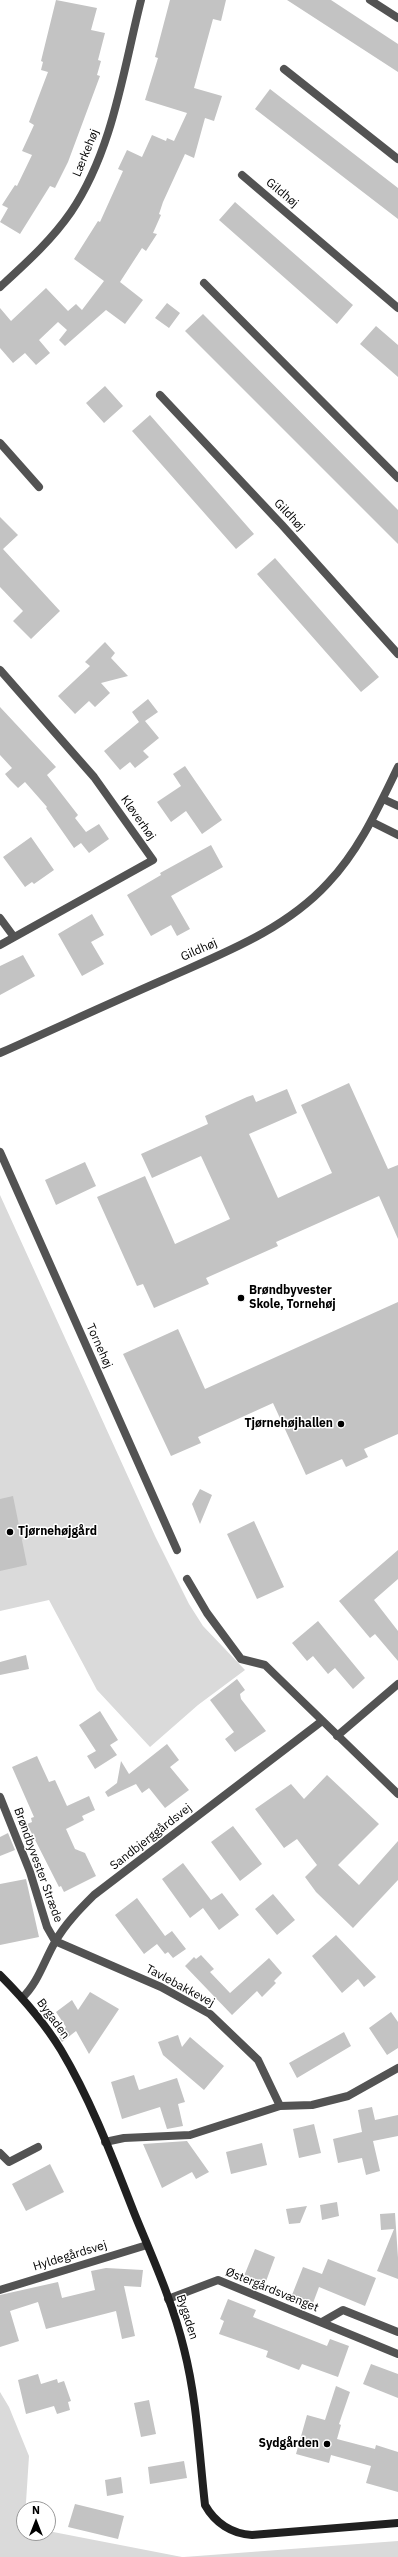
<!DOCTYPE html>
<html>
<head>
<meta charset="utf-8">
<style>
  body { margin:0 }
  #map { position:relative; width:398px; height:2557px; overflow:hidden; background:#fff; font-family:"IBM Plex Sans",sans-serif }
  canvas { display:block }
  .north { position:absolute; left:16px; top:2501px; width:40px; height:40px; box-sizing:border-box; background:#fff; border:1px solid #999; border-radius:50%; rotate:0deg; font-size:11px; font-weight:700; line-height:16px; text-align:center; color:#000 }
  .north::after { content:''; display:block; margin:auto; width:14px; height:18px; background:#000; clip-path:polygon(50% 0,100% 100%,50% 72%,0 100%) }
</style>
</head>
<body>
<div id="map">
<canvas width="398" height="2557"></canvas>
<div class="north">N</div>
</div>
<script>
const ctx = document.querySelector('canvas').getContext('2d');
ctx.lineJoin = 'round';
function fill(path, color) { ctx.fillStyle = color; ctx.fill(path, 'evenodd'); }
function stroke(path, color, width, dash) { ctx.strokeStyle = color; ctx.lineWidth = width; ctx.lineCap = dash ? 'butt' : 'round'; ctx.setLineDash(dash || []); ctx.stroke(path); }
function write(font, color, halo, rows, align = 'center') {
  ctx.font = font + ' "IBM Plex Sans",sans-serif'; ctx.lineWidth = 3; ctx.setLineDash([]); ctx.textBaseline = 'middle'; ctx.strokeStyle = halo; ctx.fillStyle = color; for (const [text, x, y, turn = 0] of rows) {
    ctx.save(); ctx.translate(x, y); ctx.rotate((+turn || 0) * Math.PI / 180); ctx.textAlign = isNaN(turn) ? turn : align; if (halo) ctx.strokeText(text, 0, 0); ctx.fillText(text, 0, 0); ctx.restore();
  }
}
const green = new Path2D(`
  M0,1195l155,341 34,68 14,22 42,44 -47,35 -48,42 -53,-57 -48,-90 -49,11z
  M0,2392l9,15 20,49 -5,77h24v-2l134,26h-182z
  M398,2541v16h-214z`);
const building = new Path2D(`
  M56,0l41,8 -6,22 14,3 -7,27 3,1 -4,14 3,1 -32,86 -13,26 -5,-2 -30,48 -20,-12 8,-14 -6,-3 13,-20 2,1 15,-31 -10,-4 12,-26 -5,-3 19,-50 -7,-2 2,-8 -2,-1z
  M170,0h56l-5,21 -8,-2 -19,69 28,8 -8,25 -9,-3 -11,40 -9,-4 -22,48 -4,12 2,1 -8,18 4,1 -11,17 -4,-3 -22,34 23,18 -18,24 -19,-14 -41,36 -6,-6 8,-10 -9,-8 -19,18 11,13 -14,12 -11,-12 -12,10 -13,-15v-40l11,13 35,-33 22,23 8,-7 6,6 22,-29 -30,-22 24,-38 2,1 23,-51 -5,-2 9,-19 15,7 10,-22 14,6 1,-3 7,3 13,-28 -42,-13 13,-42 -3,-1z
  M287,0h44l67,44v28z
  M270,89l128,99v31l-143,-110z
  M235,202l118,103 -16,19 -118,-104z
  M167,303l13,10 -11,15 -14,-10z
  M203,314l195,196v34l-213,-213z
  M376,326l22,19v32l-38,-33z
  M105,386l18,20 -19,17 -18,-20z
  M150,415l104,119 -18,15 -104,-118z
  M0,517l18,18 -15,14 57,62 -29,28 -18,-18 10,-10 -23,-24z
  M275,558l104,119 -18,15 -104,-118z
  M105,642l10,11 -4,5 17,18 -27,7 9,10 -15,14 -6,-6 -14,13 -17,-18 32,-30 -5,-4z
  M148,699l10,13 -13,9 14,17 -16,13 6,6 -14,11 -5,-6 -10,8 -16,-19 35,-29 -7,-10z
  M0,707l56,60 -9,8 31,40 -3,3 11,14 13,-8 10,15 -20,14 -8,-10 -7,5 -28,-40 1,-1 -22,-25 -7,6 -8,-8 -5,-6 7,-6 -12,-13z
  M185,766l37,54 -20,14 -16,-23 -15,11 -14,-20 24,-16 -8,-12z
  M31,837l23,33 -20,14 -2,-2 -7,5 -22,-30z
  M211,845l12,22 -52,29 19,33 -13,7 -6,-11 -20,11 -24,-41 34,-20 -1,-2z
  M92,914l12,21 -13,7 13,22 -22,12 -24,-42z
  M23,955l12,21 -35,19v-29z
  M349,1083l39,86 10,-4v74l-19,-43 -103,46 2,4 -72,32 3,6 -55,24 -11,-24 -6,2 -40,-89 48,-21 30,68 55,-25 -29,-63 -49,22 -11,-24 67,-30 -3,-8 42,-19 6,-2 3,7 31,-13 10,24 -48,21 29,64 54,-25 -31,-68z
  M85,1162l11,24 -40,19 -11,-25z
  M398,1302v132l-34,15 4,8 -22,10 -4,-8 -36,16 -33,-72 -75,34 3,6 -30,13 -48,-102 55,-25 27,60z
  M200,1489l12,6 -12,29 -8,-20z
  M13,1496l14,69 -27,6v-72z
  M254,1521l30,66 -27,12 -30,-65z
  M398,1550v29l-24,21 24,31v30l-23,-27 -5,4 -31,-37z
  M318,1621l47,57 -12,11 -18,-21 -7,6 -15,-18 -6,5 -15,-18z
  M26,1655l3,14 -29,6v-13z
  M237,1679l8,11 -5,4 1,5 25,32 -31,21 -10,-13 9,-7 -24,-32z
  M100,1711l18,29 -8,5 7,10 -22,14 -8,-13 9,-5 -17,-26z
  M167,1744l12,16 -9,7 19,23 -24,18 -16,-20 -7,5 -6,-9 -28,13 -3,-5 12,-9 4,-22 8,13z
  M37,1756l12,26 6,-2 12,26 22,-10 6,14 -13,6 2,4 -18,9 9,20 10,4 11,23 -32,16 -3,-6 -2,1 -32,-63 5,-2 -1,-4 3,-1 -22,-50z
  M327,1775l52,49 -41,41 21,20 39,-44v39l-45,48 -37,-36 -11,-15 12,-12 -20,-26 -13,9 -29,-39 36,-25 13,15z
  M233,1826l29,38 -22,17 -29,-39z
  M8,1833l7,17 -15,6v-19z
  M183,1863l28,37 11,-7 17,22 -20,15 -16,-22 -13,10 -28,-39z
  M26,1879l13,58 -39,8v-61z
  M273,1894l22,26 -18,15 -22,-26z
  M137,1898l28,38 7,-5 14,18 -13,9 -5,-6 -3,2 -8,-10 -13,10 -29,-39z
  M336,1935l40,42 -12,10 -6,-8 -16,14 -30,-37z
  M201,1955l13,14 -4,3 20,21 39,-35 13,15 -8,8 2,2 -14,14 -5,-6 -25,24 -47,-49 9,-9 2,2z
  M90,1992l29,17 -30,45 -13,-23 -14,11 -3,-5 7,-10 -10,-15 16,-12 6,10z
  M391,2012l7,10v26l-11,7 -18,-27z
  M344,2032l7,14 -54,32 -8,-15z
  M178,2035l4,12 8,-10 34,29 -20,24 -41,-35 -5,-13z
  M134,2075l5,15 38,-12 8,24 -7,2 5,22 -16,3 -7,-22 -38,12 -11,-37z
  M372,2107l3,13 23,-5v21l-25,5 7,30 -14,4 -4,-17 -24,5 -5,-24 29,-7 -4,-22z
  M314,2124l7,29 -22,5 -6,-29z
  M187,2141l22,31 -13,7 -4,-7 -30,16 -19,-44z
  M262,2143l5,22 -36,9 -5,-22z
  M50,2164l14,28 -38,19 -14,-27z
  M337,2202l2,14 -17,4 -2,-15z
  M307,2206l-7,17 -11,1 -3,-15z
  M395,2213l3,45v21l-21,-8 17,-42 -13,1 -1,-16z
  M255,2249l20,8 -10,27 -21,-8z
  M328,2259l48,19 -11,28 -46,-19 -6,16 -21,-8 11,-28 19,7z
  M106,2268l37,2 -2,17 -17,-1 11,50 -13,3 -6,-28 -70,18 -8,-27 -28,9 9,30 -19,6v-52l58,-13 4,16 33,-8 -4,-19z
  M228,2299l28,11 -3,7 74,29 3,-7 19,7 -11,31 -36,-13 -3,6 -33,-13 2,-6 -49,-17 5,-13 -4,-2z
  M371,2364l27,10v24l-35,-14z
  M38,2374l3,10 16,-5 1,4 6,-2 7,20 -3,1 2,8 -13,4 -3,-8 -28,8 -8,-34z
  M336,2386l14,6 -11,32 2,1 -4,14 38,10 1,-4 22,7v40l-32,-9 5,-17 -40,-11 -2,8 -33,-9 11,-39 18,5z
  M149,2400l7,34 -15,3 -7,-34z
  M184,2461l3,17 -37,6 -2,-17z
  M121,2477l2,16 -16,3 -2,-16z
  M75,2504l49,12 -6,23 -50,-12z`);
const street = new Path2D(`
  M370,0l28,18
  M284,69l114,90
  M242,175l156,133
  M204,283l194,195
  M0,287c25,-23 51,-46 71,-75 42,-62 52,-141 70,-212
  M160,395l122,130 116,129
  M0,443l39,44
  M0,670l94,107 59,83 -153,85
  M383,799l15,7
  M372,822l26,13
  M0,918l14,19
  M0,1053c54,-24 108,-49 163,-73 58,-26 121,-49 165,-97 32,-34 50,-75 70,-116
  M0,1152l177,398
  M187,1579l20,34 34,46 24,6 133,129
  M337,1736l61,-52
  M0,1797l30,75 17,55 8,14
  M55,1941l106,46 49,27 48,46 22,46
  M22,1998c16,-15 22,-37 33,-56 10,-18 25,-33 39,-47l228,-174
  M105,2142l19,-4 66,-3 90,-29 32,-1 36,-9 50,-28
  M0,2153l9,9 29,-15
  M0,2290l147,-45
  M168,2299l50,-19 180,74
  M322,2322l21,-12 55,22`);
const secondary = new Path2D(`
  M0,1975c22,22 44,47 61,75 31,52 52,109 74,165 18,44 38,88 49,134 13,51 15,103 21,156 10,18 27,29 47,30l146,-12`);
const markers = [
  [241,1298,4,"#000"],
  [341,1424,4,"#000"],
  [10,1532,4,"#000"],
  [327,2444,4,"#000"]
];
const streetNames = [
  ["Lærkehøj",86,153,-68],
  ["Gildhøj",282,193,40],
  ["Gildhøj",289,515,47],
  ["Kløverhøj",138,818,55],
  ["Gildhøj",199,950,-24],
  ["Tornehøj",99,1346,66],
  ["Sandbjerggårdsvej",151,1837,-38],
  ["Brøndbyvester Stræde",38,1865,70],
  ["Tavlebakkevej",180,1986,28],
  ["Bygaden",53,2019,54],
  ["Hyldegårdsvej",70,2256,-17],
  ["Østergårdsvænget",272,2290,22],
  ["Bygaden",187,2317,72]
];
const poiNames = [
  ["Brøndbyvester",249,1291],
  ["Skole, Tornehøj",249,1305],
  ["Tjørnehøjhallen",333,1424,"right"],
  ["Tjørnehøjgård",18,1532],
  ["Sydgården",319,2444,"right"]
];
fill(green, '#dadada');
fill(building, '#c3c3c3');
stroke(street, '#535353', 8);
stroke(secondary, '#202020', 8);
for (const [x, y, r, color] of markers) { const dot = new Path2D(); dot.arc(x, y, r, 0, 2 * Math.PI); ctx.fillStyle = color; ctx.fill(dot); stroke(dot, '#fff', 1.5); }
write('12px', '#000', '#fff', streetNames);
write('bold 12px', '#000', '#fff', poiNames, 'left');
</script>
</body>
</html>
